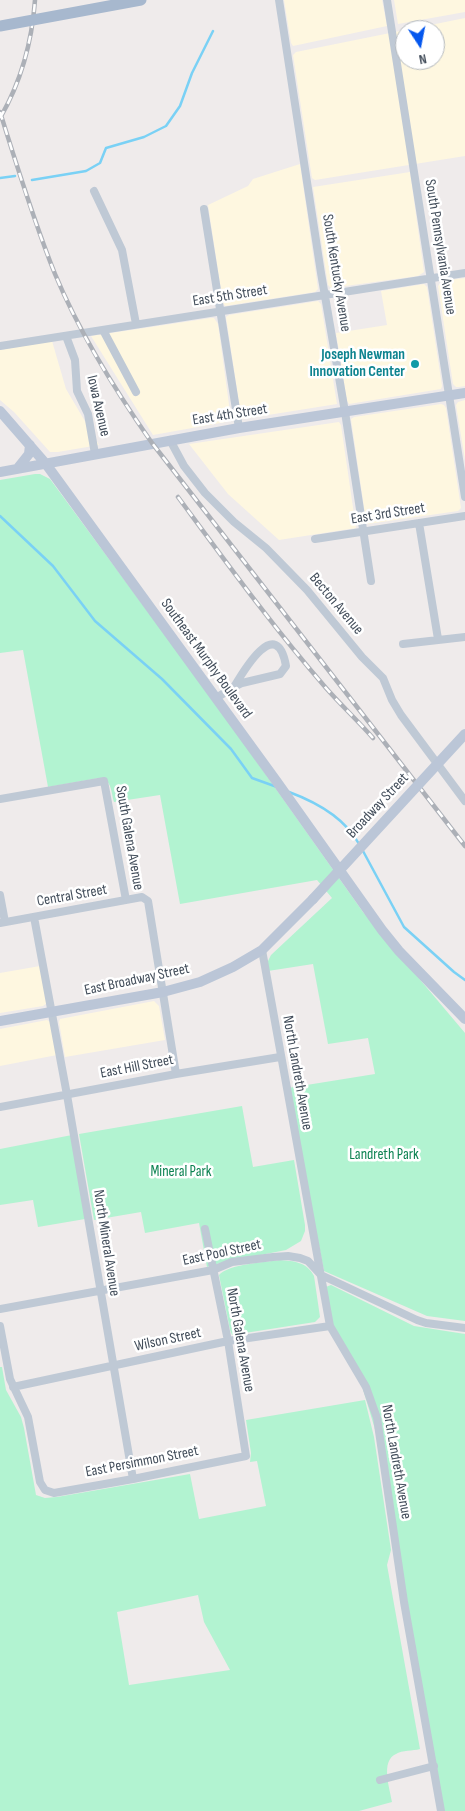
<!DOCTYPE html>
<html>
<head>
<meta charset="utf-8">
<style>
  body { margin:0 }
  #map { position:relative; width:465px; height:1811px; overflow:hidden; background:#efebeb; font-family:"Sofia Sans Condensed",sans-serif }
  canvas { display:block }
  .north { position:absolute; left:395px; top:20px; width:50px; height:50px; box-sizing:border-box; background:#fff; border:1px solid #b3b8bd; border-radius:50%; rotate:169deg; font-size:14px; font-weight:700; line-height:20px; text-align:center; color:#424d5a }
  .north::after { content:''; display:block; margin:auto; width:18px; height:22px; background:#0557ee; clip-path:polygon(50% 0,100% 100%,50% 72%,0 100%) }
</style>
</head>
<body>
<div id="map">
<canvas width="465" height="1811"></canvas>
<div class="north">N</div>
</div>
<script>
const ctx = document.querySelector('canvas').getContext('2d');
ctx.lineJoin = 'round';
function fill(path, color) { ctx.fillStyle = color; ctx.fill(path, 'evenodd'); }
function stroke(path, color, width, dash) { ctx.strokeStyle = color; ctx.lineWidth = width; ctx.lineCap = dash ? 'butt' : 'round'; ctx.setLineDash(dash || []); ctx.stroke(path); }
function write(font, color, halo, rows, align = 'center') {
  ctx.font = font + ' "Sofia Sans Condensed",sans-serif'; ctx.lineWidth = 5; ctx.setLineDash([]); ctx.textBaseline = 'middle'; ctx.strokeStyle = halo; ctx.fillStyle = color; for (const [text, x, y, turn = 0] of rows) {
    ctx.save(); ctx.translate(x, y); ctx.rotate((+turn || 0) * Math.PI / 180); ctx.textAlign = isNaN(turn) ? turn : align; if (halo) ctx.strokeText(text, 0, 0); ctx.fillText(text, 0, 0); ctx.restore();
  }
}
const commercial = new Path2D(`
  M284,0h98l5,26 -94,20 -2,-3z
  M394,0h71v12l-67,12z
  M465,18v138l-150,24 -3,-2 -19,-123 3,-3 109,-22v30h30v-30h-29z
  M300,164l18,125 -3,3 -90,14 -2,-3 -15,-98 40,-19 5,-7z
  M410,172l14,100 -6,4 -87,12 -3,-3 -15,-98z
  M465,278v108l-6,1h-3l-3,-3 -15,-98 4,-5z
  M424,284l3,3 15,99 -1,3 -92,15 -2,-3 -11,-68 51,-8 -6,-34z
  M318,301l3,3 16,100 -94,15 -2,-3 -15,-99 3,-2z
  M211,318h3l4,6 13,95 -5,3 -73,13 -62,-99z
  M52,341l14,48 33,56 -41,7h-8l-36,-40 -14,-12v-50z
  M465,400v60l-9,-55 2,-3z
  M441,404l3,1 2,3 15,100 -3,3 -90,13 -2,-3 -15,-102 3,-2z
  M339,422l2,3 15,103 -77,12 -51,-46 -39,-50z
  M40,966l7,37 -4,3 -43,7v-40z
  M154,1001l5,5 6,34 -100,17 -6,-35 1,-3z
  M47,1020l3,2 7,33 -57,11v-37z`);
const green = new Path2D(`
  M35,474h5l10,5 168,228 145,205 102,121v288l-38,-5 -103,-45 -36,-183 87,-14 -7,-36 -40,6 -15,-80 -45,7 -1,-8 4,-8 61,-57 -15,-18 -137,24 -20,-109 -46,7c-3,-10 -2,-23 -15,-24l-51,9 -25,-137 -23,3v-173z
  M242,1106l11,61 41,-7 11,65v6l-4,10 -15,9 -66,13 -13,4 -8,-44 -54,10 -4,-21 -47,8 -15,-86z
  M72,1135l13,84 -47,8 -5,-27 -33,5v-56z
  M280,1260c14,1 27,2 34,16l6,41 -5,5 -83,13 -2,-5 -11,-55c10,-11 46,-13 61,-15z
  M331,1285l83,41 51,8v477h-21l-64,-365 -18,-60 -25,-43 -14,-55z
  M0,1367h2l4,23 15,27 3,11 12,67 9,3 12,-1 133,-23 9,45 67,-13 -9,-45 -7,1 1,-9 -5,-33 119,-20 9,37 17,113 -4,15 33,184c-7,2 -18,1 -24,5 -16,7 -6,35 -4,48l-33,9h-359zM198,1595l6,27 26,48 -101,15 -12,-73z`);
const stream = new Path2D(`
  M0,178l15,-2
  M32,180l54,-9 14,-8 6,-15 38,-11 22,-11 14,-20 12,-33 21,-42
  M0,516l53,50 42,55 67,58 69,70 21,29 25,9
  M289,792c27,10 56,26 70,52
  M363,851l41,76 50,45 11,8`);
const street = new Path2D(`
  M279,0l42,273 24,139 26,169
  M387,0l78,497
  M94,191l28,59 14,74
  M204,209l35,219
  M103,330l33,62
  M66,336l9,24 2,31 11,23 7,40
  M0,346l465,-73
  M170,440l14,26 21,27 29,29 32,26 41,42 55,67 21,21 9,22 9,15 64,86
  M419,523l19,116
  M315,539l150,-23
  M403,644l62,-7
  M216,698l18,-11 8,-4 38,-9 6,-8c-9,-52 -42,4 -52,21
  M0,799l104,-18 22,119
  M0,895l5,27
  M34,917l33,178 66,384
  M0,923l142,-26 6,4 28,173
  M262,950l68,376 36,61 11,31 27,184 37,209
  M0,1107l176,-33 104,-17
  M0,1309l213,-39 19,-8 41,-5 15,-1 12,2 8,3 13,14 96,45 9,3 39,5
  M0,1326l10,53 18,38 12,65 5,8 9,3 79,-14 113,-23 -18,-115 -23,-112
  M13,1387l215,-46 102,-15
  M380,1780l54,-14`);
const secondary = new Path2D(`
  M0,411l46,53 231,318 105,148 17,21 66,68
  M17,469l12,-15 1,-9
  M0,472l239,-44 226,-35
  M0,1021l163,-29 37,-10 33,-15 29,-17 51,-51`);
const rail = new Path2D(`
  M0,112c17,54 34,110 55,162 25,60 60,116 97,169l313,403
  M0,118c21,-36 32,-77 35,-118
  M178,497c48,65 95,130 148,191 15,17 32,33 47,50`);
const secondaryBridge = new Path2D(`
  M313,899l152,-165`);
const primaryBridge = new Path2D(`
  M0,26l141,-26`);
const markers = [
  [415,364,5,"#0f9aa8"]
];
const streetNames = [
  ["South Pennsylvania Avenue",440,247,81],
  ["South Kentucky Avenue",336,273,81],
  ["East 5th Street",230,296,-9],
  ["Iowa Avenue",98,406,77],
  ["East 4th Street",230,415,-9],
  ["East 3rd Street",388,514,-9],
  ["Becton Avenue",336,604,50],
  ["Southeast Murphy Boulevard",206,659,54],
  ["Broadway Street",378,806,-47],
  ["South Galena Avenue",129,838,80],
  ["Central Street",72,896,-10],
  ["East Broadway Street",137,980,-12],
  ["East Hill Street",137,1067,-11],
  ["North Landreth Avenue",297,1073,80],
  ["North Mineral Avenue",106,1243,81],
  ["East Pool Street",222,1253,-12],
  ["Wilson Street",168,1340,-12],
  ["North Galena Avenue",240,1340,80],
  ["East Persimmon Street",142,1462,-11],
  ["North Landreth Avenue",396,1462,80]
];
const cultureNames = [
  ["Joseph Newman",405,355],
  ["Innovation Center",405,372]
];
const parkNames = [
  ["Landreth Park",384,1155],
  ["Mineral Park",181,1172]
];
fill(commercial, '#fef7e0');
fill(green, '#b2f3d1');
stroke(stream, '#7ad1f5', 2.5);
stroke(street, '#bfc9d5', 8);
stroke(secondary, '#bbc6d7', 10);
stroke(rail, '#acb0b7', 4.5);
stroke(rail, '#fff', 2.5, [8]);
stroke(secondaryBridge, '#bbc6d7', 10);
stroke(primaryBridge, '#a7b8ce', 11);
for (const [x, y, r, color] of markers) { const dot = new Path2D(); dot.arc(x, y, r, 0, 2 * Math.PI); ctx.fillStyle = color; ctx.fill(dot); stroke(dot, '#fff', 2); }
write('15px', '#424d5a', '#fff', streetNames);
write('bold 15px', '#0d838f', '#fff', cultureNames, 'right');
write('15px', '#0c8251', '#fff', parkNames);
</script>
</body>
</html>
